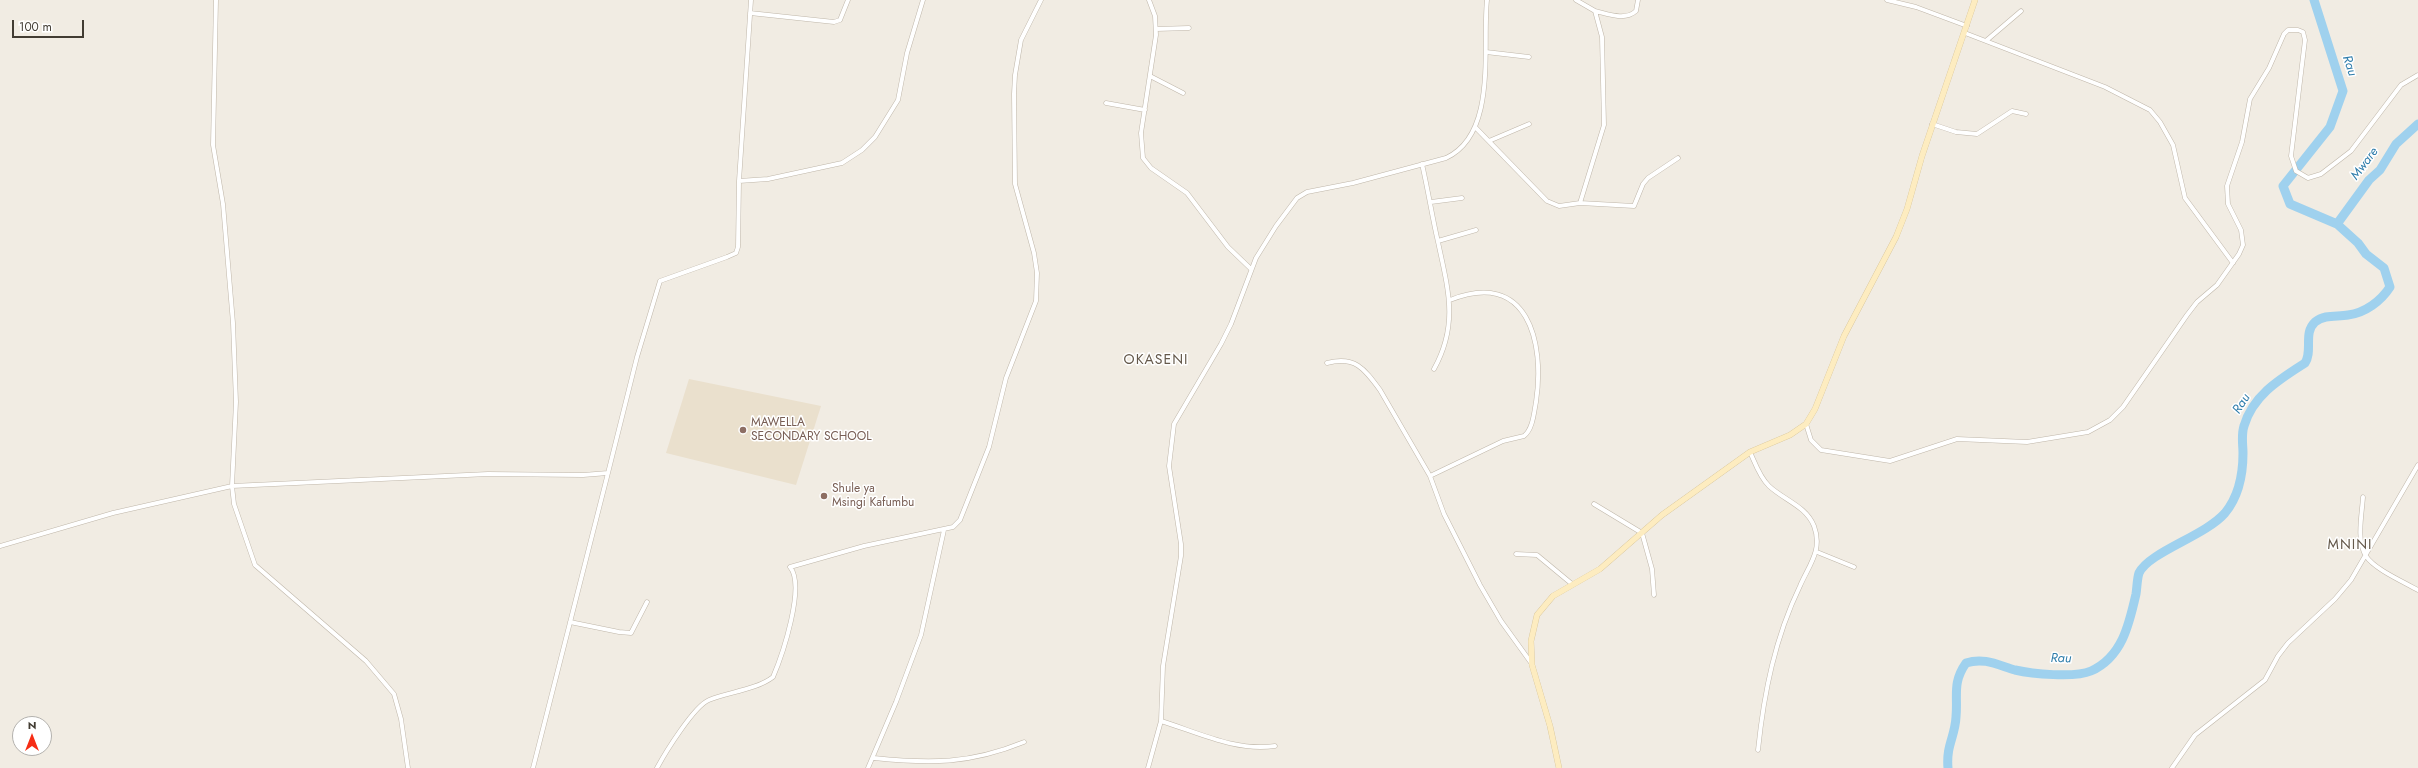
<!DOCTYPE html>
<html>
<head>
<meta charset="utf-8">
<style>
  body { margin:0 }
  #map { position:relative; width:2418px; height:768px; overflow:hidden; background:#f1ece3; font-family:Jost,sans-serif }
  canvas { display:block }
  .north { position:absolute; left:12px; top:716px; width:40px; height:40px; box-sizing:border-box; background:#fff; border:1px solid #b3b1ad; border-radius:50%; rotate:0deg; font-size:11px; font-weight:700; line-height:16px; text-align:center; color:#423c33 }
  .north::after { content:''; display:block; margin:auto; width:14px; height:18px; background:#f62d15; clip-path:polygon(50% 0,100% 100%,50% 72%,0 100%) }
  .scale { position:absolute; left:12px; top:20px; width:72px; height:18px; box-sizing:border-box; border:2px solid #423c33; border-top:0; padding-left:5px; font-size:12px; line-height:14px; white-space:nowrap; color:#423c33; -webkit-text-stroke:3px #fff; paint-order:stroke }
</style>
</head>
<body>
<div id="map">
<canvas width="2418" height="768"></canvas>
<div class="north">N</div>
<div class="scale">100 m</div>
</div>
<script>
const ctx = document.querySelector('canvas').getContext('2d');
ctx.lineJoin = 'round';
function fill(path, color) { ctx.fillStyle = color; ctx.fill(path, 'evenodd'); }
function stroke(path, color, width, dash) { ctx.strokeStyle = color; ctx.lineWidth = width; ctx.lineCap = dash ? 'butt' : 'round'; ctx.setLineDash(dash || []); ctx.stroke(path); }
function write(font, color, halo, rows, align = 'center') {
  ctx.font = font + ' Jost,sans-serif'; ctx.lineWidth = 3; ctx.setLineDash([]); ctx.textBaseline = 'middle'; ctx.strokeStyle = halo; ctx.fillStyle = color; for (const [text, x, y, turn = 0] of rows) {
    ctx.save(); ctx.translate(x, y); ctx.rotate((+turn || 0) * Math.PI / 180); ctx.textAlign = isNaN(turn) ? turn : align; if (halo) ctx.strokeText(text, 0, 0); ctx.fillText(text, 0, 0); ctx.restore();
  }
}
const education = new Path2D(`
  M689,379l132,27 -25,79 -130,-32z`);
const river = new Path2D(`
  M2337,224l32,-44 11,-10 16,-26 22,-20
  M1948,768c-2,-23 7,-31 8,-51 2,-22 -4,-34 10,-54 18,-6 32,2 49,7 17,4 60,8 76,1 31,-14 38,-46 45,-77 1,-6 1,-15 3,-21 10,-21 66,-37 86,-60 14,-17 18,-38 18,-60 0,-8 -2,-18 1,-27 9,-31 36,-47 61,-63 8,-12 -2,-30 10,-41 10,-8 22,-5 33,-7 17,-2 33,-14 42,-28l-6,-19 -18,-14 -8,-11 -21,-19 -47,-20 -7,-18 47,-59 13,-36 -29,-91`);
const street = new Path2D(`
  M216,0l-3,145 10,59 10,119 3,79 -4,84 2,18 21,61 111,96 28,33 7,25 7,49
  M1149,0l6,16 1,19 -15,98 2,25 8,10 36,25 41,54 23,22
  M1576,0l19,11 7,26 2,88 -24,78
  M1887,0l29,7 51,19
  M1595,11c13,3 30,10 41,0l2,-11
  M750,13l84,9 6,-2 8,-20
  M1156,29l33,-1
  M1965,33l140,54 45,23 10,12 13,23 12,53 48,65
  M1987,40l34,-29
  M1486,52l43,5
  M1150,76l33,17
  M1106,103l39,7
  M1932,124l24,8 21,2 35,-23 14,3
  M1475,127l72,74 12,5 21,-3 54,3 9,-22 5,-6 30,-20
  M1489,141l40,-17
  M1422,164c6,26 10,52 16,78 10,47 21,82 -4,127
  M739,181l29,-2 74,-16 20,-13 13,-13 23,-37 9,-47 16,-53
  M1431,202l31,-4
  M1438,241l38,-11
  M1327,363c28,-7 37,5 53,27l50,86 14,38 36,71 21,36 31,43
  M1806,424l5,16 10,10 69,11 67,-22 70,3 61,-10 22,-12 13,-13 64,-92 10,-13 20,-17 22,-31 4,-9 -2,-15 -13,-26 -1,-18 15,-44 8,-43 19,-31 15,-34 4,-4h10l5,2 2,8 -14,116 5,15 12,7 13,-4 30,-23 50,-66 17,-10
  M1750,452c5,11 10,26 19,34 15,14 37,20 45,40 9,24 -5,39 -14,60 -25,52 -36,106 -42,164
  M1430,476l73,-35 21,-5c9,-7 10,-24 12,-34 9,-60 -8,-133 -86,-102
  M2363,497c-1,17 -7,44 3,59 8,13 38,26 52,34
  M1594,504l48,29 10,36 2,26
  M0,546l113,-33 119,-27 256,-12 95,1 25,-2 29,-116 23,-76 67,-24 9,-4 2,-6 1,-66 12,-181
  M1817,552l37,15
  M1516,554l21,1 35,29
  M570,622l49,10 12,1 16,-31
  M1161,721c36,11 75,31 114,25
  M874,758c56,6 96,6 150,-16
  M533,768l75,-295
  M657,768c8,-15 37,-62 52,-68 19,-8 47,-10 64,-23 9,-21 33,-91 17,-110l74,-21 89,-19 7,-7 29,-73 17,-69 30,-77 1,-28 -3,-20 -19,-69 -1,-90 1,-19 6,-35 20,-40
  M868,768l28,-66 25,-67 23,-105
  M1148,768l13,-47 2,-55 18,-110v-12l-12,-78 5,-42 47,-80 10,-20 25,-66 20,-32 21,-28 10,-6 46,-9 93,-25c52,-24 36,-112 41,-158
  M2172,768l23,-33 70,-55 13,-24 10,-13 47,-44 16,-19 67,-115`);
const secondary = new Path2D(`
  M1559,768l-9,-42 -18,-61 -1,-24 6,-26 16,-19 47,-27 62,-54 88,-63 40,-17 16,-11 9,-15 29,-73 52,-99 11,-28 15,-53 53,-156`);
const markers = [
  [743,430,4,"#8d6e63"],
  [824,496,4,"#8d6e63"]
];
const educationNames = [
  ["MAWELLA",751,423],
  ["SECONDARY SCHOOL",751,437],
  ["Shule ya",832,489],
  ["Msingi Kafumbu",832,503]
];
const waterNames = [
  ["Rau",2349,66,72],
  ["Mware",2365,164,-53],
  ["Rau",2242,404,-58],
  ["Rau",2061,659,1]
];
const quarterNames = [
  ["OKASENI",1156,361],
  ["MNINI",2350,546]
];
fill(education, '#eae0cd');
stroke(river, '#9fd1ee', 9);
stroke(street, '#bfb6a9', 5);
stroke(secondary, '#d1be93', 6);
stroke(street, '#fff', 4);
stroke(secondary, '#fdecc0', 5.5);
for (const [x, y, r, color] of markers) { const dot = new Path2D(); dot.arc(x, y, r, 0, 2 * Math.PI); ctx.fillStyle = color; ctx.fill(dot); stroke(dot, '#fff', 1.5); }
write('12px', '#785e54', '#fff', educationNames, 'left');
write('italic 13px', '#2f7dab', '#fff', waterNames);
ctx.letterSpacing = '1px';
write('14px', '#65594b', '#fff', quarterNames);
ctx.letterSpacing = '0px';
</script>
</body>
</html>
